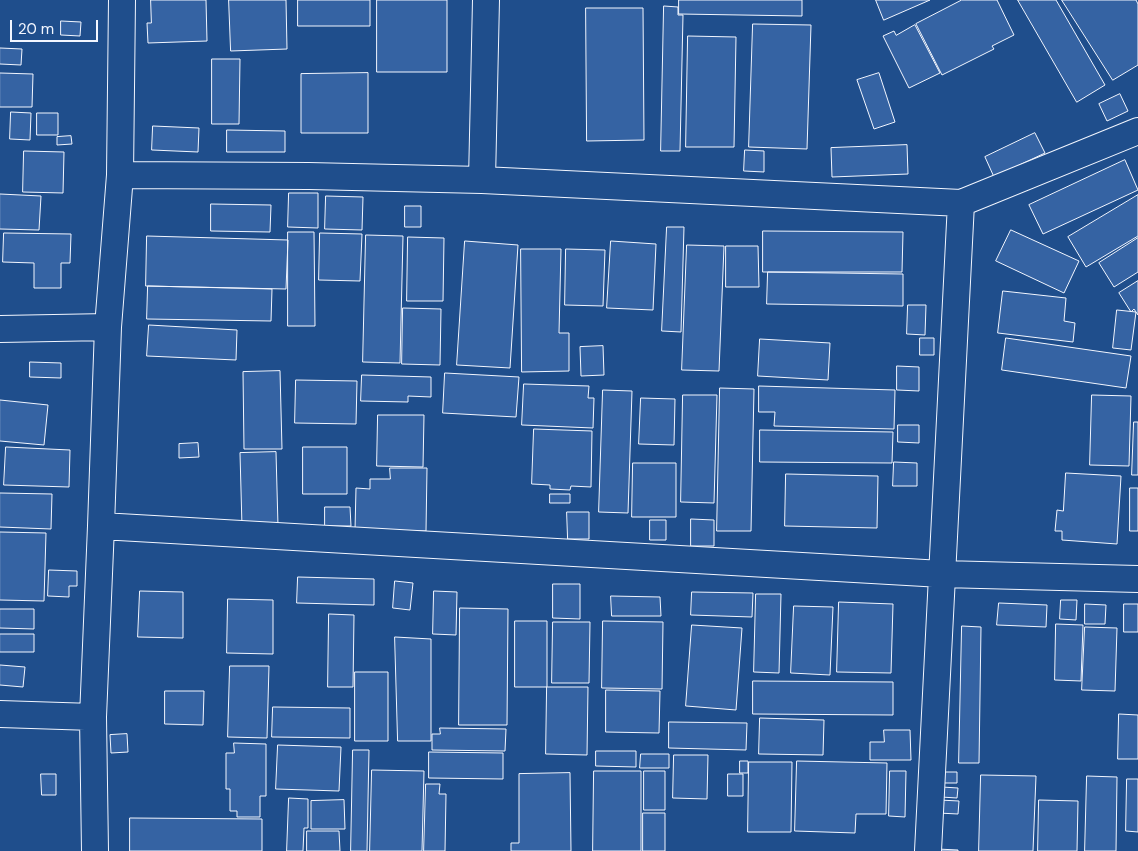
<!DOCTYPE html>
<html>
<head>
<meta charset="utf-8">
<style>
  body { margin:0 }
  #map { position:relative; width:1138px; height:851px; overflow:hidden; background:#1f4e8c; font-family:"DM Sans",sans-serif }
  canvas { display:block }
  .scale { position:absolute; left:10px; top:20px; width:88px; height:22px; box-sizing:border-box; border:2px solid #f2f6ff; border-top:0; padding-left:6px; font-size:15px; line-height:18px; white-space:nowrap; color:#f2f6ff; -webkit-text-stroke:4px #1f4e8c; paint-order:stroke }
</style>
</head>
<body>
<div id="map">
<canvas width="1138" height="851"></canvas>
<div class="scale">20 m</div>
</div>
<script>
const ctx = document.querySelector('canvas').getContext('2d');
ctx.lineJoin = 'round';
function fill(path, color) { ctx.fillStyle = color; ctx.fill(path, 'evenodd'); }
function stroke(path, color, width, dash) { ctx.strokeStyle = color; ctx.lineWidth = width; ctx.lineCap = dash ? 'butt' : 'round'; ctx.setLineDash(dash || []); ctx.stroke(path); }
const building = new Path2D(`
  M151,0h55l1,41 -59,2 -1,-20h4z
  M229,0h57l1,49 -56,2z
  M298,0h72v26h-72z
  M377,0h70v72h-70z
  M679,0h123v16l-123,-2z
  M876,0h54l-46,20z
  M962,0h35l17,35 -22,11 2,3 -52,26 -26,-51z
  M1018,0h38l49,85 -28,17z
  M1062,0h74l2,4v61l-25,15z
  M664,6l14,1v8h5l-3,136h-19z
  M586,8h57l1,132 -57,1z
  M61,21l20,1 -1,14 -19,-1z
  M753,24l58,1 -4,124 -58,-2z
  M915,25l25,48 -31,15 -26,-52 11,-5 2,4z
  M688,36l48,1 -2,110h-48z
  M0,48l22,1 -1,16 -21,-1z
  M212,59h28l-1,65h-27z
  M0,73l33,1 -1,33h-32z
  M368,73v60h-67v-59z
  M879,73l16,49 -21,7 -17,-49z
  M1120,94l8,17 -21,10 -8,-17z
  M11,112l20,1 -1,27 -20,-1z
  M37,113h21v22h-21z
  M153,126l46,2 -1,24 -46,-2z
  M227,130l58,1v21h-58z
  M1035,133l10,20 -51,24 -9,-20z
  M71,136l1,8 -15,1v-8z
  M907,145l1,29 -76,3 -1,-29z
  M745,150l19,1v21l-20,-1z
  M24,151l40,1 -1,41 -40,-1z
  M1125,160l13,30 -95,44 -14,-29z
  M289,193h29v35l-30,-1z
  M0,194l41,2 -2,34 -39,-1z
  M1138,195v41l-52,31 -18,-30z
  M326,196l37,1 -1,33 -37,-1z
  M211,204l60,1 -1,27 -59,-1z
  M405,206h16v21h-16z
  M667,227h17l-3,105 -19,-1z
  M1011,230l68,31 -15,32 -68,-32z
  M763,231l140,1 -1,40h-139z
  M288,232h26l1,94h-27z
  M4,233l67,1 -1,29h-9v25h-27v-25l-31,-1z
  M320,233l42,1 -2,47 -41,-1z
  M366,235l37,1 -3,127 -37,-1z
  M147,236l141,4 -2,49 -140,-3z
  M408,237l36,1 -1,63h-36z
  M1138,238v34l-24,15 -15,-24z
  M465,241l53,4 -8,123 -53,-3z
  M611,241l45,3 -3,66 -46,-2z
  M687,245l37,1 -5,125 -37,-1z
  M726,246h32l1,41h-33z
  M521,249h40l-2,84h10v38l-47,1z
  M566,249l39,1 -2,56 -38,-1z
  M768,272l135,2v32l-136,-2z
  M1138,281v34l-4,-6 -3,3 -12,-19z
  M148,286l124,3 -1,32 -124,-2z
  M1003,291l63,7 -2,23 11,2 -2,19 -75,-9z
  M908,305h18l-1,30 -18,-1z
  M403,308l38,1 -1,56 -38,-1z
  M1117,310l19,2 -5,38 -18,-2z
  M149,325l88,5 -1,30 -89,-4z
  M920,338h14v17h-14z
  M1006,338l125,18 -5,32 -124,-18z
  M760,339l70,4 -2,37 -70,-4z
  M603,346l1,29 -23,1 -1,-29z
  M30,362l31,1v15l-31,-1z
  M897,366l22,1v24l-22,-1z
  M280,371l2,78h-38l-1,-77z
  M445,373l74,4 -3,40 -73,-4z
  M362,375l69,2v20l-23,-1v6l-47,-1z
  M296,380l61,1 -1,43 -61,-1z
  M524,384l65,2 -1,12h6l-1,30 -71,-3z
  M759,386l136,4 -1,39 -120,-3 1,-14h-16z
  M720,388l34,1 -3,142h-34z
  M603,390l29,1 -4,122 -29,-1z
  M683,395h34l-3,108 -33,-1z
  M1092,395l39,1 -2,70 -39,-1z
  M641,398l34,1 -1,46 -35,-1z
  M0,400l48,5 -4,40 -44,-4z
  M378,415h46l-1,52 -46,-1z
  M1134,422h4v53h-6z
  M898,425h21v18l-21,-1z
  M534,429l58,2 -1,56 -20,-1 -1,4 -20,-1v-4l-18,-1z
  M760,430l133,2 -1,31 -132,-1z
  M198,443l1,14 -20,1v-14z
  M6,447l64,3 -1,37 -65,-2z
  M303,447h44v47h-44z
  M276,452l2,74 -36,1 -2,-74z
  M894,462l23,1v23h-24z
  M633,463h43v54h-44z
  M390,468h37l-1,63 -71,-1 1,-42 14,1v-10h20z
  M1066,473l55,3 -4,68 -55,-4v-9h-7l2,-21 6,1z
  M786,474l92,2 -1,52 -92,-2z
  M1130,488h8v43h-8z
  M0,493l52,1 -1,35 -51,-2z
  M550,494h20v9h-20z
  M325,507h25l1,19h-26z
  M567,512h22v27h-21z
  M691,519l23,1v26h-23z
  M650,520h16v20h-16z
  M0,532l46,1 -2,68 -44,-1z
  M49,570l28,1v15h-8v11l-21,-1z
  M298,577l76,2v26l-77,-2z
  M395,581l18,2 -3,27 -17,-2z
  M553,584h27v35l-27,-1z
  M140,591l43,1v46l-45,-1z
  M434,591l23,1 -1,43 -23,-1z
  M692,592l61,1 -1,24 -61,-2z
  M756,594h25l-2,79 -25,-1z
  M611,596l49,1 1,19h-49z
  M228,599l45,1v54l-46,-1z
  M1061,600h16l-1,20 -16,-1z
  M839,602l54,2 -2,69 -54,-1z
  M999,603l48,2 -1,22 -49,-2z
  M1085,604l21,1 -1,19h-20z
  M1124,604h14v28h-14z
  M794,606l39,1 -3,68 -39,-2z
  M460,608l48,1 -1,116h-48z
  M0,609h34v20l-34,-1z
  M329,614l25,1 -1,72h-25z
  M515,621h32v66h-32z
  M603,621l60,1 -1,67 -60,-1z
  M553,622h37l-1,61h-37z
  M1056,624l27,1 -2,56 -26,-1z
  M692,625l50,3 -6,82 -50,-4z
  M962,626l19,1 -2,136h-20z
  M1085,627l32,1 -2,63 -33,-1z
  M0,634h34v18h-34z
  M395,637l36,2v102h-33z
  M0,665l25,2 -2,20 -23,-2z
  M230,666h39l-2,72 -39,-1z
  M355,672h33v69h-33z
  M753,681l140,1v33l-140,-1z
  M547,687h41l-1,68 -41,-1z
  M606,690l54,1 -1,42 -53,-1z
  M165,691h39l-1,34 -38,-1z
  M273,707l77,1v30l-78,-1z
  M1119,714l19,1v44h-20z
  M760,718l64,2 -1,35 -64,-1z
  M669,722l78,1 -1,27 -77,-2z
  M440,728l66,1 -1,22 -73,-1v-16h8z
  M884,730h26l1,30h-41v-18h14z
  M127,734l1,18 -17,1 -1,-18z
  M234,743l32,1v52h-6v21h-23v-6h-7v-22h-4v-36h8z
  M278,745l63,2 -2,44 -63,-2z
  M353,750h16l-2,101h-16z
  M596,751h40v16l-40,-1z
  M429,752l74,1v26l-74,-1z
  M641,754h28v14h-29z
  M674,755h34l-1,44 -34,-1z
  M740,761h8v12h-8z
  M797,761l90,2 -1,51h-30l-1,19 -60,-2z
  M749,762h43l-1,70h-43z
  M372,770l52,1 -2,80h-52z
  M594,771h47v80h-48z
  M644,771h21v39h-21z
  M890,771h16l-1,46 -16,-1z
  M940,772h17v11h-17z
  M570,773l1,78h-60v-8h8v-69z
  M41,774h15v21h-14z
  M728,774h15v22h-15z
  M981,775l55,1 -3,75h-54z
  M1087,776l30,1 -1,74h-31z
  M1127,779h11v53l-12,-1z
  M426,784h14l-1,10h7l-1,57h-21z
  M942,787l16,1 -1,10 -16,-1z
  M289,798l19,1v29h-4l-1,23h-16z
  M344,800l1,29h-34v-28z
  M939,800l20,1 -1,13 -20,-1z
  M1039,800l39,1 -1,50h-39z
  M643,813h22v38h-22z
  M130,818l132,1v32h-132z
  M307,831h32l1,20h-33z
  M937,849l21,1v1h-21z`);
const minor = new Path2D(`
  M120,175l189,1 173,4 479,23 177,-72
  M482,180l4,-180
  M0,329l108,-2
  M101,526l841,48 196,5
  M0,714l93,3
  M95,851l-2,-134 8,-191 7,-199 12,-152 2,-175
  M928,851l33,-648`);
fill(building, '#3563a3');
stroke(building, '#f2f6ff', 1);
stroke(minor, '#f2f6ff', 28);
stroke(minor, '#1f4e8c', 26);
</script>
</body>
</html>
